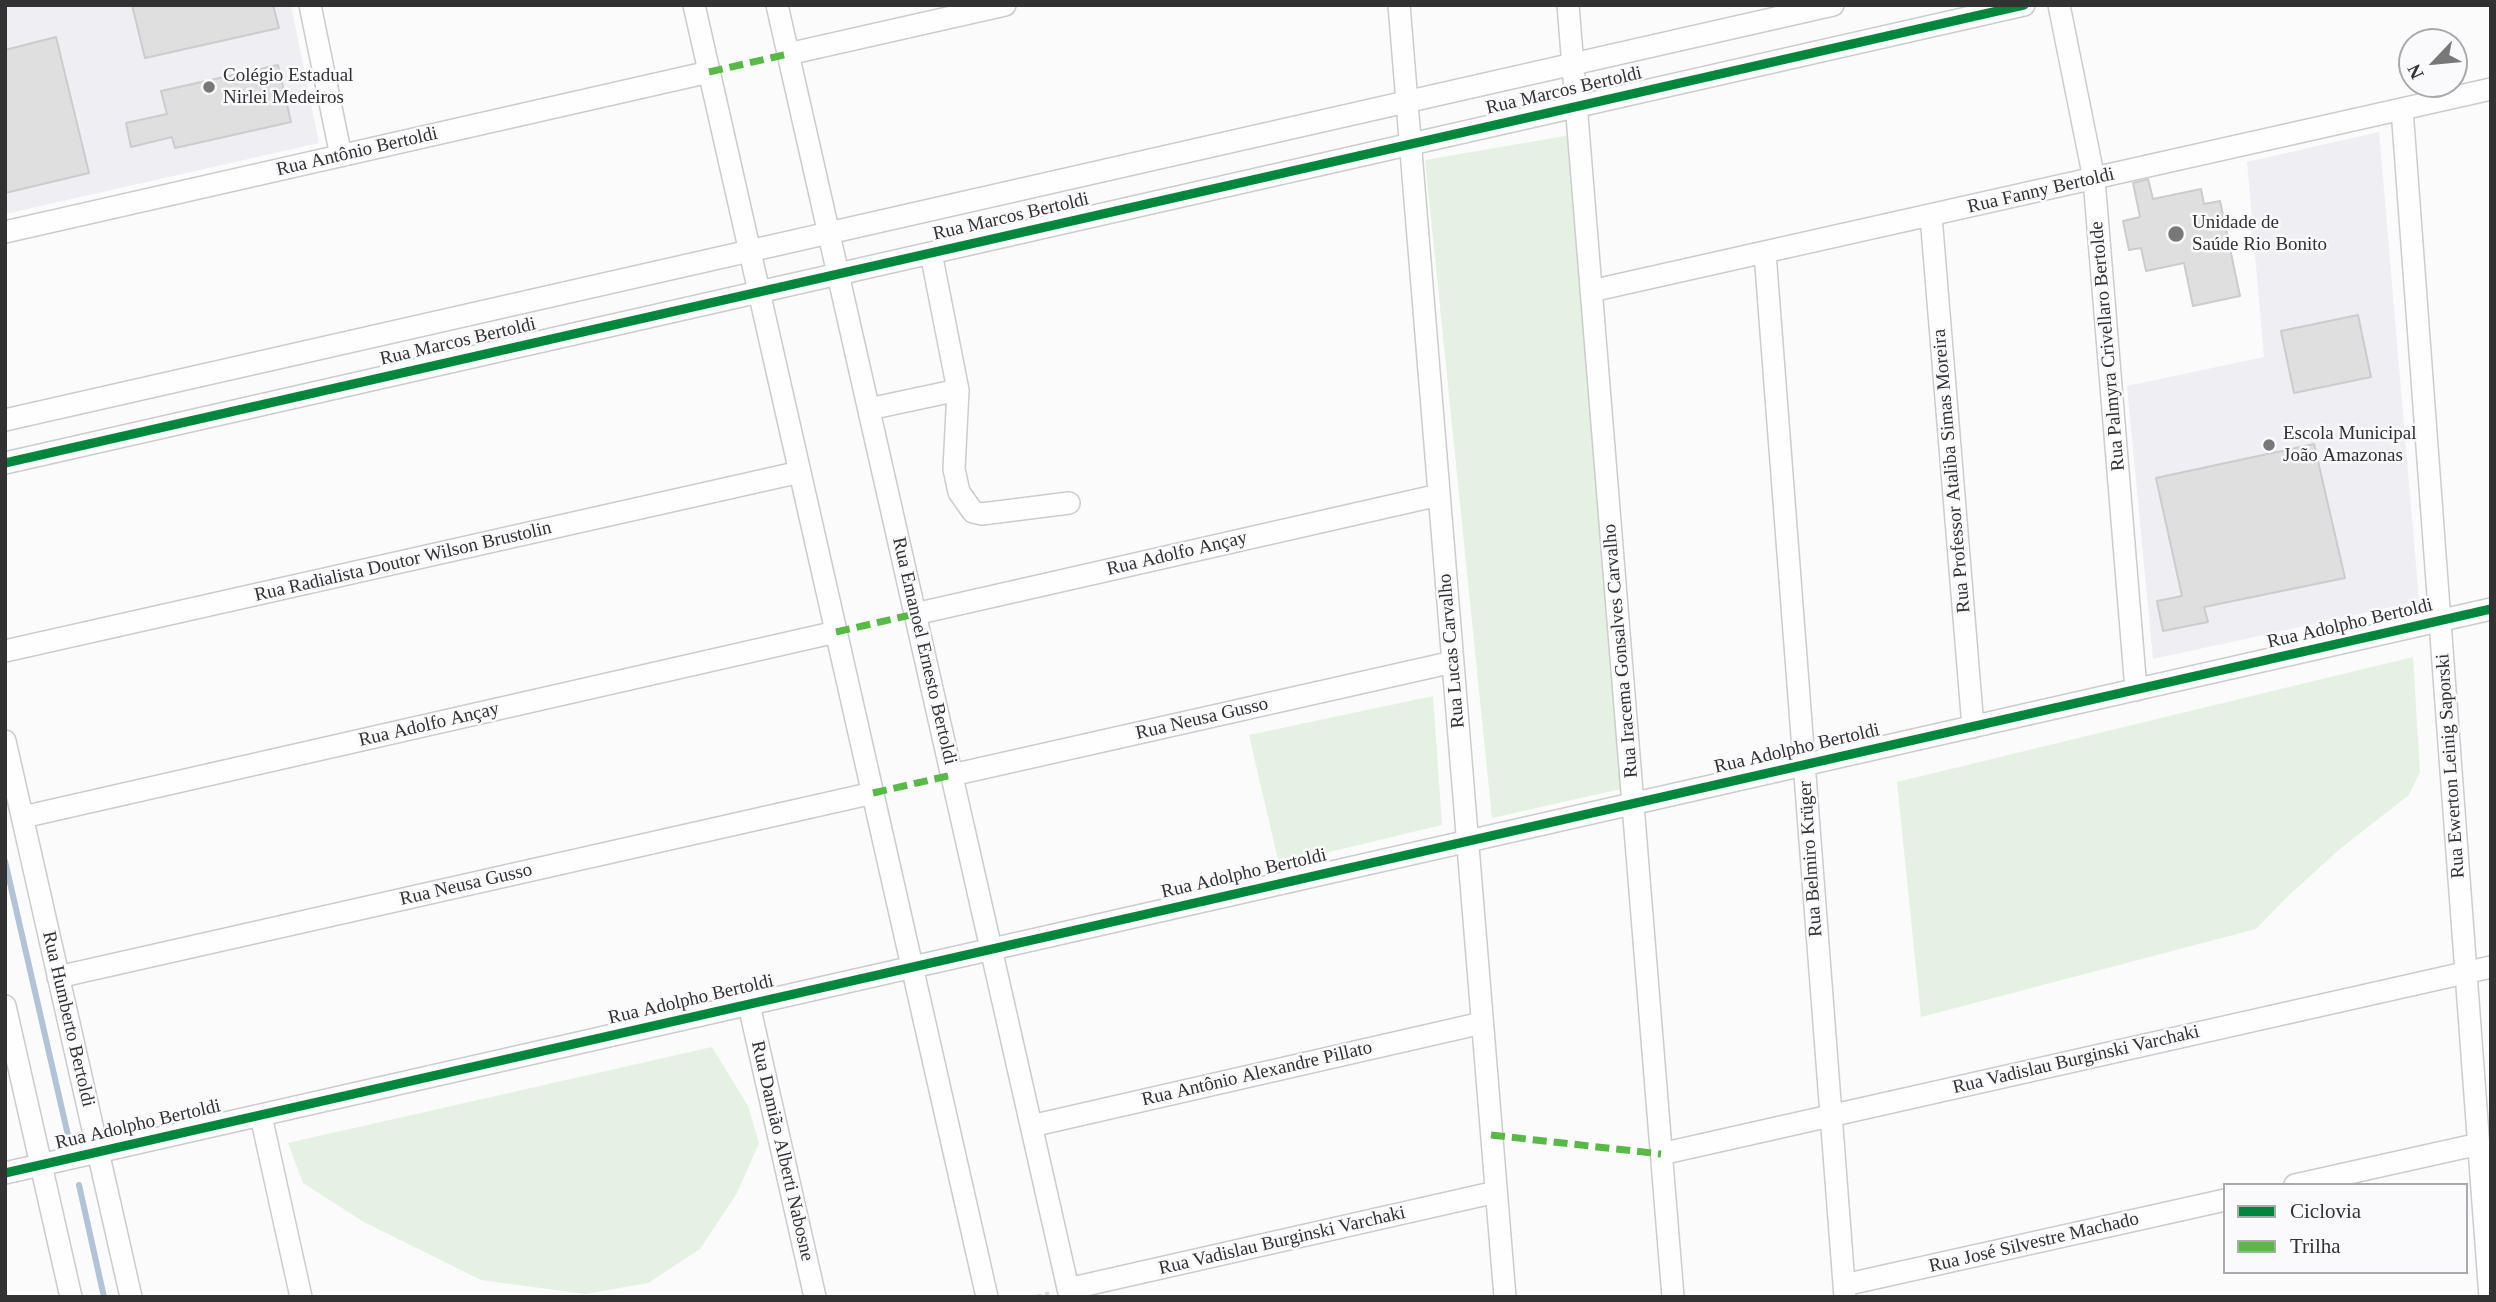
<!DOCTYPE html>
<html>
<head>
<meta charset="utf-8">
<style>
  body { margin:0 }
  #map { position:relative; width:2496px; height:1302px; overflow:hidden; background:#fbfbfb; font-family:"Times New Roman",serif }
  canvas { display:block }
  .frame { position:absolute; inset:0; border:7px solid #323233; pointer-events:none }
  .legend { position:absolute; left:2223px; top:1183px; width:245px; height:91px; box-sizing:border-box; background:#fafafc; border:2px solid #aaaaac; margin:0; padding:9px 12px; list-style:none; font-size:21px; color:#323233 }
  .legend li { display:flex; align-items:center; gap:14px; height:35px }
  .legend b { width:35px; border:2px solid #aaaaac }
  .north { position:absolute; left:2398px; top:28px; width:70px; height:70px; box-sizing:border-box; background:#fafafc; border:2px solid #aaaaac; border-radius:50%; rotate:244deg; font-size:19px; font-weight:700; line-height:28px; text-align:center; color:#323233 }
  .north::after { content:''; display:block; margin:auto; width:24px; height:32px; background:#787879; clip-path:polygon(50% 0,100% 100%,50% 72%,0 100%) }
</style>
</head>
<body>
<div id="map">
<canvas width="2496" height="1302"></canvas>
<div class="frame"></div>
<ul class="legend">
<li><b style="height:9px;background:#00873e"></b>Ciclovia</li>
<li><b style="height:9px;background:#58b947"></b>Trilha</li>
</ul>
<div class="north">N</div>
</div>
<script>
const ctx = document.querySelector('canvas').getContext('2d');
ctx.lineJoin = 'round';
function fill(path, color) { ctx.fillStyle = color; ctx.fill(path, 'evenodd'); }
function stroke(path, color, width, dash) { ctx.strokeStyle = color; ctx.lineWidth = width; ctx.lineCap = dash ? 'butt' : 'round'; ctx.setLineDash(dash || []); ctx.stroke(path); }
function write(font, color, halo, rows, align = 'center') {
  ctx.font = font + ' "Times New Roman",serif'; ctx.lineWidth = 5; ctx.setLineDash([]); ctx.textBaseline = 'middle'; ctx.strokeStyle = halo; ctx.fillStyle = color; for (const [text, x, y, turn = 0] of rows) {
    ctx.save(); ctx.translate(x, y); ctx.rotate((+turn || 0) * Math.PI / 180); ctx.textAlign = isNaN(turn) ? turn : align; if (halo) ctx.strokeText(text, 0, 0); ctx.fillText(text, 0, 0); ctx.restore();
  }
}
const built = new Path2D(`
  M5,5h286l28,138 -314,71z
  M2379,132l40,469 -266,58 -26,-273 137,-29 -17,-195z`);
const green = new Path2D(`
  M1571,135l59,652 -138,31 -67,-658z
  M2413,657l7,115 -11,23 -68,53 -54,49 -31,32 -335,88 -24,-235z
  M1433,696l9,129 -163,39 -30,-129z
  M712,1047l36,59 11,37 -22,50 -37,56 -52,34 -63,11 -104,-14 -117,-58 -61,-39 -15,-40z`);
const stream = new Path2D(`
  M5,861l65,283
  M79,1185l25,112`);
const building = new Path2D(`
  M132,5h141l6,23 -134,30z
  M56,37l33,136 -84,20v-143z
  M278,65l13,57 -116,26 -3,-11 -41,10 -5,-24 41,-9 -6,-23z
  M2148,179l5,20 48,-10 3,15 16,-3 20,95 -47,10 -9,-43 -38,8 -5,-23 -12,2 -6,-29 17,-4 -7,-34z
  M2358,315l13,62 -77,16 -13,-62z
  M2314,444l31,134 -141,29 4,15 -45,9 -6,-30 25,-5 -26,-118z`);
const path = new Path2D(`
  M1035,1297l14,-4`);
const minor = new Path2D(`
  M310,5l31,151
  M694,5l293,1292
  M777,5l293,1292
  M1399,5l106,1292
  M1568,5l105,1292
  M2059,5l35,174 42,511
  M788,54l217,-49
  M2402,109l88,1188
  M1931,216l42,511
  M5,232l704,-160
  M931,253l27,137 -4,79 5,23 14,20 9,2 87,-11
  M1765,253l80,1044
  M1591,291l900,-202
  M869,409l89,-19
  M5,420l1828,-415
  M5,463l2019,-458
  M915,614l524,-119
  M5,651l795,-179
  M5,741l126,556
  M952,775l501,-113
  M23,817l813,-185
  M58,977l815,-184
  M749,1005l66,292
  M5,1006l66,291
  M261,1116l40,181
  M1031,1126l451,-103
  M1661,1154l830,-187
  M5,1173l2486,-564
  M2295,1185l184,-41
  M1844,1285l381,-85
  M1068,1289l428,-97`);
const quiet = new Path2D(`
  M709,72l79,-18
  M836,632l79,-18
  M873,793l79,-18
  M1491,1135l170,19`);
const cycleway = new Path2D(`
  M5,463l2019,-458
  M5,1173l2486,-564`);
const markers = [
  [209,87,7,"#787879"],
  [2176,234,9,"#787879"],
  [2269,445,7,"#787879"]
];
const poiNames = [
  ["Colégio Estadual",223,76],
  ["Nirlei Medeiros",223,98],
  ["Unidade de",2192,223],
  ["Saúde Rio Bonito",2192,245],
  ["Escola Municipal",2283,434],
  ["João Amazonas",2283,456]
];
const streetNames = [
  ["Rua Marcos Bertoldi",1564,91,-13],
  ["Rua Antônio Bertoldi",357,152,-13],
  ["Rua Fanny Bertoldi",2041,191,-13],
  ["Rua Marcos Bertoldi",1011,217,-13],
  ["Rua Marcos Bertoldi",458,342,-13],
  ["Rua Palmyra Crivellaro Bertolde",2108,346,-95],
  ["Rua Professor Ataliba Simas Moreira",1952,471,-95],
  ["Rua Adolfo Ançay",1177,554,-13],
  ["Rua Radialista Doutor Wilson Brustolin",403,562,-13],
  ["Rua Adolpho Bertoldi",2350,624,-13],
  ["Rua Emanoel Ernesto Bertoldi",924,651,77],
  ["Rua Lucas Carvalho",1452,651,-95],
  ["Rua Iracema Gonsalves Carvalho",1621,651,-95],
  ["Rua Neusa Gusso",1202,719,-13],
  ["Rua Adolfo Ançay",429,725,-13],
  ["Rua Adolpho Bertoldi",1797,749,-13],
  ["Rua Ewerton Leinig Saporski",2451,766,-94],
  ["Rua Belmiro Krüger",1811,859,-94],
  ["Rua Adolpho Bertoldi",1244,874,-13],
  ["Rua Neusa Gusso",466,885,-13],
  ["Rua Adolpho Bertoldi",691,1000,-13],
  ["Rua Humberto Bertoldi",68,1019,77],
  ["Rua Vadislau Burginski Varchaki",2076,1060,-13],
  ["Rua Antônio Alexandre Pillato",1257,1074,-13],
  ["Rua Adolpho Bertoldi",138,1125,-13],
  ["Rua Damião Alberti Nabosne",782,1151,77],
  ["Rua Vadislau Burginski Varchaki",1282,1241,-13],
  ["Rua José Silvestre Machado",2034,1243,-13]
];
fill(built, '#eeeef3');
fill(green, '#e4f1e3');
stroke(stream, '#b2c3d7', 6);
fill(building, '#dfdfdf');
stroke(building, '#ccc', 2);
stroke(minor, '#cccccd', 24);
stroke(path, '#dadadb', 3.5, [7, 3.5]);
stroke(minor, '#fefefe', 21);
stroke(quiet, '#58b947', 7, [14, 7]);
stroke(cycleway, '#00873e', 9);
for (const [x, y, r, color] of markers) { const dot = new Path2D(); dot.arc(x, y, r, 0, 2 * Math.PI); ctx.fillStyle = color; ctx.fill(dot); stroke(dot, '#fafafc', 2.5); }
write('19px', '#323233', '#fafafc', poiNames, 'left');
write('19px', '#323233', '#fafafc', streetNames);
</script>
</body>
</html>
